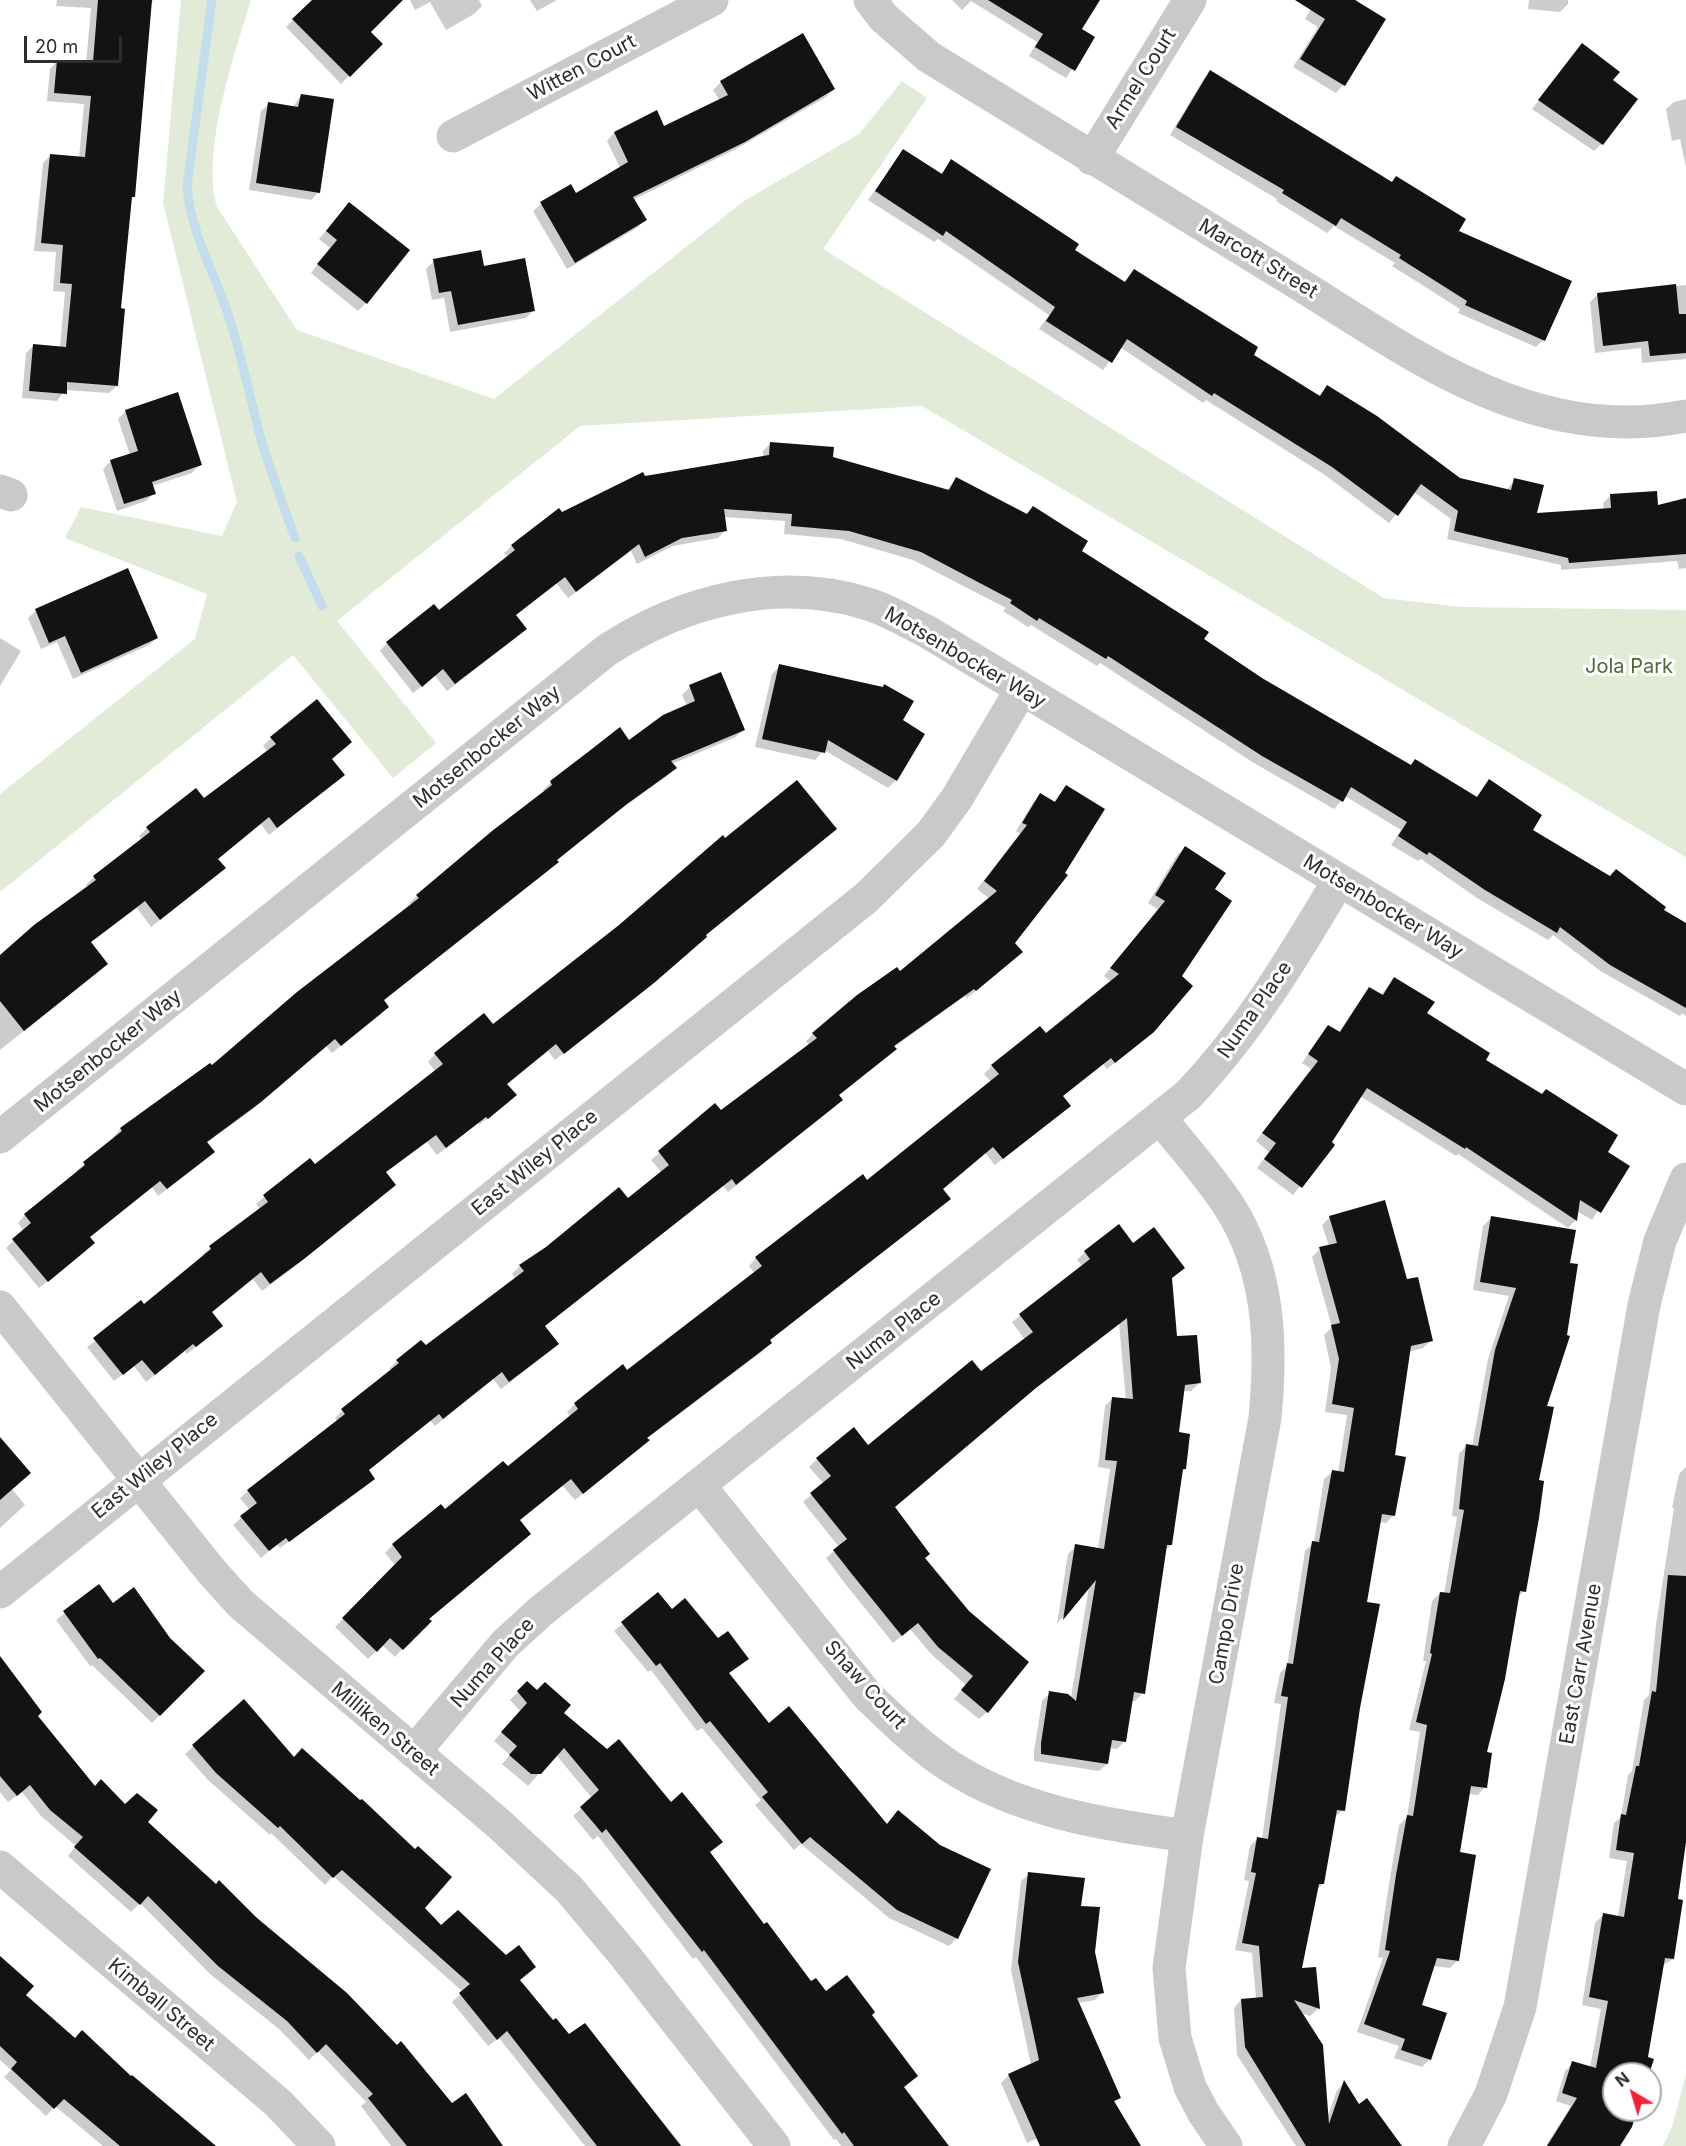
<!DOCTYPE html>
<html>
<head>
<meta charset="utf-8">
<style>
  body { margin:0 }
  #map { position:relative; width:1686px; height:2146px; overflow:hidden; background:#fff; font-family:Inter,sans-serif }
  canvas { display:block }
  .north { position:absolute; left:1602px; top:2062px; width:60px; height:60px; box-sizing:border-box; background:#fff; border:2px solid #ababab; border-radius:50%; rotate:322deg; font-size:16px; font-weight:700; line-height:24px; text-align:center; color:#2c2c2c }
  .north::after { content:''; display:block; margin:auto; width:21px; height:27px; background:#ec2538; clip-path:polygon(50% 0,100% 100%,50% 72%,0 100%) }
  .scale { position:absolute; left:24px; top:36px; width:98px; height:27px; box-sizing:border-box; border:3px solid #2c2c2c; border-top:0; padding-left:8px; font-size:18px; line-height:21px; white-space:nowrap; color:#2c2c2c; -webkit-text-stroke:4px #fff; paint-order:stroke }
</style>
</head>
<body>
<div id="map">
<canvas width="1686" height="2146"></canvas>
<div class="north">N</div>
<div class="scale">20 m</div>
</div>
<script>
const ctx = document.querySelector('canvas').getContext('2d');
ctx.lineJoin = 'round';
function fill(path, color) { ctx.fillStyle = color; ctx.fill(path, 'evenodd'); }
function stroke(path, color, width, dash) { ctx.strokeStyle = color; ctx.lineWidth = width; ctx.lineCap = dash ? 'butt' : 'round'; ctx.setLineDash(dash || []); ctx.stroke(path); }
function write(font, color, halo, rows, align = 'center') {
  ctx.font = font + ' Inter,sans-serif'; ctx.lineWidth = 6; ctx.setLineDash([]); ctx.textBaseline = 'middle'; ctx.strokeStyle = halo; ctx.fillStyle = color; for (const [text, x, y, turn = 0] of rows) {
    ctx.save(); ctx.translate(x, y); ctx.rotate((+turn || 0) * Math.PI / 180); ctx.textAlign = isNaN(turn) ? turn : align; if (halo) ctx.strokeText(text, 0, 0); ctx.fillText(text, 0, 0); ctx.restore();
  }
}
const green = new Path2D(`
  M181,0h70c-17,56 -50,150 -34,207l80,123 197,69 250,-198 115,-67 43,-53 25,17 -104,151 561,349 78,9 224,3v247l-764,-451 -342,20 -243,195 99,122 -43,35 -100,-123 -293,237v-98l195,-155 12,-45 -142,-56 16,-31 141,29 15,-34 -74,-299z
  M1686,2074v72h-23l9,-19z`);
const shadow = new Path2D(`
  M57,0h96l-3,7 -16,189 -4,4 -10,110 -3,76 -8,7 -44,-3 -8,11 -35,-3 4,-45 8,-8 26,2 5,-55 -12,-1 3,-39 -22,-1 9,-88 8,-8 28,3 5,-54 -37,-3 3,-32 7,-8 29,2 5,-55 -35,-2z
  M314,0h87l-32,32 12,12 -40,40 -55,-57z
  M410,0h69l3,6 -8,8 -28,16 -16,-28 -15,8z
  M530,0h27l-20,11z
  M952,0h138l-10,30 13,8 -27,40 -37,-22 8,-14 -66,-41 -9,9z
  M1316,0h42l-2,3 28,17 -41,65 -7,8 -43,-26 25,-40 -13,-8z
  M1529,0h39v4l-8,8 -32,-3z
  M1582,45l20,99 -8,7 -62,-42z
  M1211,72l245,160 87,108 -7,7 -78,-34 2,-4 -68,-43 3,-3 -61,-37 -7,7 -51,-32 1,-2 -107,-64 33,-55z
  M721,82l112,7 -7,8 -90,52 -103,51 12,20 -8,8 -70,41 -34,-58 8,-7 30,-18 5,9 44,-27 -13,-27 7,-8 50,-5 56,-27 -7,-11z
  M301,95l18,97 -8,8 -62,-10 12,-79 8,-7 24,3z
  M1686,99v68l-6,-28 -8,2 -6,-32 8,-7z
  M903,151l37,24 11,-14 121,90 51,32 11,-12 118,84 66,42 9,-10 132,93 47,10 9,-10 20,35 69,-5 -1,-7 8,-8 45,12 30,-7v68l-7,1 -2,-8 -116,9v-5l-114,-26 4,-20 -37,-27 -25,31 -64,-48 -119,-75 -3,3 -83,-56 -17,23 -64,-41 10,-14 -111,-76 -4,3 -66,-42z
  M342,212l24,91 -8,8 -47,-38 19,-25 -11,-9z
  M434,261l100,49 -8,8 -76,14 -6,-34 -12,2 -6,-31z
  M1686,285v74l-44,4 -1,-15 -46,5 -5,-51 8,-8z
  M126,411l74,54 -8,8 -40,13 2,7 -8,8 -29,10 -14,-42 8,-8 19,-6 -12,-36z
  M771,443l175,48 10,-12 69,36 8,-7 47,43 181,128 149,87 5,-5 61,37 14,-17 40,49 156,95v91l-4,-3 -2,3 -78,-44 -49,-37 -5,5 -71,-42 -56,-39 -3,2 -27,-16 10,-15 -56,-34 -11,13 -80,-46 -154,-100 -3,3 -66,-41 -3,2 -25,-16 3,-3 -93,-48 -72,-21 -57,-5 1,-13 -62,-4 3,13 -8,8 -45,8 -36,18 -6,-13 -63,47 -12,-15 -42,33 3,21 -70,54 -12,-15 -22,17 -33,-42 7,-8 52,-31 69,-54 -4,-5 8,-7 50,-32 82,-36 119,-21v-6z
  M127,570l30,68 -8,7 -76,34 -16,-37 -16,7 -13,-31 8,-7z
  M0,638l21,13 -21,35z
  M780,666l121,55 22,13 -27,46 -8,8 -64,-38 -9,10 -60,-13 17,-73z
  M690,687l53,42 -7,8 -64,27 3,4 -8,8 -50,36 -61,49 -7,9 -166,131 4,6 -7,8 -48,38 -6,-7 -74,64 -46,33 7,9 -8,8 -47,36 -6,-9 -63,51 -3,13 -47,37 -33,-40 18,-17 -6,-8 7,-8 53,-42 -2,-2 39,-32 -2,-2 8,-8 90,-62 200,-162 -2,-2 8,-7 128,-104 -2,-2 8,-8 69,-53 9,13 58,-36 -5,-11z
  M271,738l59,21 5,23 -66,53 -8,-11 -44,35 7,9 -8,8 -65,51 -14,-19 -47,35 8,29 -98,78v-94l88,-69 -2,-2 8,-8 48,-37 -3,-4 8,-8 48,-38 9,10 64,-48 -5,-6z
  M1066,786l-53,157v17l-46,38 -2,-2 -71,51 -7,9 -49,40 3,4 -8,8 -105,84 -5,-6 -179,140 13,18 -8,8 -48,37 -8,-10 -58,47 -5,-6 -62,51 5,8 -7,7 -86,62 -3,-4 -16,14 -28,-33 17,-15 -10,-12 8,-7 89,-70 -2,-3 7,-7 49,-40 -2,-2 8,-8 24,-19 4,6 91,-69 -4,-5 8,-8 107,-66 34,-28 -10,-12 64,-54 6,7 88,-67 -3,-5 7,-7 87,-61 90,-74 -13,-10 43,-55 -4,-3 17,-28 8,-8 12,8z
  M1185,848l27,42 -32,87 -35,62 -38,30 -4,-5 -41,32 7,10 -74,59 -10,-12 -43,37 -1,16 -172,135 -6,10 -117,88 -6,9 -65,52 -13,-15 -44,36 -123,136 -13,-12 -14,14 -33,-32 61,-61 -11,-13 8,-8 48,-39 4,5 62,-43 64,-51 -4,-5 8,-8 48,-38 4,6 128,-98 -6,-8 7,-8 111,-76 124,-100 -7,-8 8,-8 53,-31 66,-53 -7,-6 55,-66 -11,-7 29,-48z
  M704,936l-60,54 -89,70 -7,-9 -42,34 1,18 -28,22 -1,-2 -41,32 -10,-13 -42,31 9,12 -99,81 -33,25 -9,-12 -42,34 2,20 -26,21 -2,-3 -39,31 -12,-16 -20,15 -27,-34 57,-41 60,-49 -2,-2 8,-7 51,-38 -5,-6 8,-7 51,-31 121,-94 -8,-10 7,-8 58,-28z
  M1394,978l31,36 181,138 22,14 -36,54 -15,-9 -1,9 -8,8 -110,-74 -2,2 -96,-60 -30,46 3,3 -40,50 -36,-27 12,-16 -13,-11 55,-72 -9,-6 19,-28 8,-8 9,6 31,-45 12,7z
  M1330,1217l76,64 25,60 -8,7 -14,4 -16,105 1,58 -8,8 -7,-1 -13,81 -8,105 -15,102 -9,8 -11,66 -7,6 -16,79 15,-1 3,41 -8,7 -10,-3 27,105 10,-28 7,-7 15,23 41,40h-104l-59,-91 -3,-47 7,-8 15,-1 -4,-46 -17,-3 14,-69 -5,-1 6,-34 7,-7h5l19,-135 -7,-1 6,-30 7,-7 18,-115 9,-9 10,-63 8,-7 6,1 9,-58 -22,-3 6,-44 -7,-33 8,-8 -20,-70 8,-8 9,-3 -7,-21z
  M1491,1218l83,13 -29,176 -21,184 -7,7 -32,156v33l-7,8 -10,-1 -10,59 -1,108 -7,7 -17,-2 -13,40 10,53 -8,8 -28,-9 5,-12 -42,-14 26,-74 -5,-1 11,-73 10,-59 8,-8 13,-85 -11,-2 17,-69h-3l9,-60 8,-8 4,1 13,-77 -5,-1 7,-62 7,-8 6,1 16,-88 21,-63 -36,-6 10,-64z
  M1133,1245l50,23 -12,11 4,59 24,45 -8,8h-8l-6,43 8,35 -4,4 -10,72 -6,5 -22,143 -8,8h-4l-6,40 -8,8 -8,-1 -2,16 -8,7 -65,-10v-10l8,-50 8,-8 21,5 18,-112 -32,38 11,-70 8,-8 22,3 12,-80 -12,-2 7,-61 8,-8 13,2 -7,-76 -93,71 -132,113 30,51 44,54 19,99 -8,7 -25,-20 12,-14 -35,-31 -21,-25 -17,14 -50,-62 -17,-23 13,-11 -36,-45 21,-18 -15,-17 8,-8 51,-12 113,-74 44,-33 -13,-18 71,-55 -6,-7 8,-8z
  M0,1439l12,50 13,16 -25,23z
  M1686,1467v365l-10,68 -3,59 -11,7 -15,92v16h-33v36h22l-18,36h-72l25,-40 -15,-5 9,-30 8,-8 17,5 11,-59 -19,-4 8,-49 5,-33 8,-8 15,2 9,-56 -18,-3 5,-35 7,-6 7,-42 4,-4 12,-71 5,-5 7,-70 18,-117h-2l7,-34z
  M99,1586l14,19 56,34 34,32 -51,52 -60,-58 -2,1 -34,-46z
  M658,1594l14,17 75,47 -19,16 41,51 117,100 5,-5 66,118 -8,8 -60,-28 -88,-74 -7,6 -39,-45 6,-5 -59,-72 -5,3 -46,-61 -3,2 -34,-41z
  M0,1670l94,118 52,34 340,324h-95l-30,-40 5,-4 -48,-51 -9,9 -30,-31 -69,-55 -70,-71 -9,9 -63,-56 8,-10 -35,-30 -19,-24 -14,10 -8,-10z
  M527,1683l182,170 54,74 48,56 59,32 46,61 -13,12 43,58h-105l-5,-7 -2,1 -138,-183 -3,2 -95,-123 -5,4 -20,-24 19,-18 -36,-43 -28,31 -26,-22 8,-9 -16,-14 26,-30 -10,-11z
  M244,1701l179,207 18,19 77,54 34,41 17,15 16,-12 97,121h-97l-86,-108 -11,8 -36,-44 11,-10 -130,-116 -8,9 -54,-52 -1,2 -62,-55 -23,-26z
  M1029,1874l51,33 23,85 -8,8 -17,3 41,94 -6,6 26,43h-96l-5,-8 -11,5 -26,-60 8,-8 22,-10 -20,-95 10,-89z
  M0,1965l24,30 50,45 57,38 82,68h-110l-48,-40 -9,10 -42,-39 7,-7 -11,-10z`);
const stream = new Path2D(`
  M212,0l-25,186c3,44 26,84 40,125 15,44 23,88 35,132 10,32 22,64 33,95
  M299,556l23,50`);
const building = new Path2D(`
  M98,0h54l-17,197h-3l-11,111 4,1 -7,77 -51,-4v12l-38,-3 4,-47 33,3 6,-63 -12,-1 3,-38 -22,-2 9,-89 35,3 6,-61 -37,-3 3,-33 36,2z
  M312,0h91l-32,32 12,12 -33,33 -58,-58z
  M988,0h112l-18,29 13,8 -20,34 -40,-24 8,-13z
  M1295,0h60l31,19 -41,67 -45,-27 25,-40z
  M803,33l32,56 -90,53 -112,55 14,23 -72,43 -35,-61 31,-18 5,9 52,-31 -14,-30 43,-22 7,16 64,-31 -8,-14z
  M1582,43l38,29 -7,8 25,19 -35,46 -65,-45z
  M1210,70l182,112 4,-6 70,43 -7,12 113,50 -27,60 -80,-36 2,-4 -68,-43 2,-3 -60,-37 -5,8 -54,-33 2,-3 -108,-63z
  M301,94l33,5 -14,94 -64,-10 12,-81 30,5z
  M903,149l39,25 9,-15 128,85 -4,6 50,32 9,-13 124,78 -4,8 66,41 7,-11 50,31 83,62 51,12 3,-12 30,7 -7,28 74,-5 -1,-14 47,-3 1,14 28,-7v56l-117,9 -1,-5 -114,-27 4,-20 -37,-27 -23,32 -66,-49 -118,-74 -2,3 -85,-57 -15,24 -66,-42 9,-14 -109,-76 -3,5 -68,-45z
  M349,202l61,48 -43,54 -50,-40 20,-24 -11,-9z
  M481,250l3,16 41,-8 10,53 -77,14 -7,-34 -12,2 -6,-34z
  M1676,284l3,30h7v39l-36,3 -2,-15 -45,5 -6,-53z
  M178,392l24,73 -50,17 4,12 -32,10 -14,-44 28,-9 -13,-41z
  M770,442l64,5 -1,10 116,33 7,-13 71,37 6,-8 55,35 -6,10 127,81 -5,7 58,39 149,87 4,-6 62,38 12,-18 53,36 -9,15 77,46 6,-7 50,38 -2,3 22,13v85l-76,-43 -50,-38 -3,6 -72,-43 -56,-38 -2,3 -29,-19 9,-14 -56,-35 -8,15 -81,-46 -154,-100 -2,3 -67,-41 -2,3 -27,-18 2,-3 -91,-48 -72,-21 -58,-5 1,-12 -68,-5 3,22 -45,7 -37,19 -6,-13 -63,48 -11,-15 -49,38 11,14 -72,55 -12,-15 -21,18 -36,-45 48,-38 5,6 76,-60 -4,-5 48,-37 3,4 81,-40 2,4 124,-21z
  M128,568l30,70 -77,35 -16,-37 -16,7 -14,-34z
  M779,664l104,23 1,-3 30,17 -11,19 22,14 -28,47 -69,-41 -3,13 -63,-14z
  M721,672l24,58 -74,31 6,7 -50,36 -70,56 2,2 -175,138 5,7 -48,39 -6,-7 -74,63 -54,40 8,10 -48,37 -7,-8 -70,56 5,6 -47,39 -36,-43 19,-16 -7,-9 61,-49 -2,-3 39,-31 -2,-3 90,-65 2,2 85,-73 122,-94 -3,-3 76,-64 60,-46 -2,-4 38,-29 32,-25 9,13 34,-25 32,-14 -6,-16z
  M317,699l35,43 -20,17 13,16 -68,53 -8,-11 -51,42 8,9 -66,52 -15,-19 -54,41 17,22 -84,67 -24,-30v-46l34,-30 62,-45 -3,-4 57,-44 -4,-5 50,-39 8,10 72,-54 -6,-7z
  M797,780l40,49 -131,106 1,2 -53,46 -90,71 -8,-10 -49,40 10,11 -29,24 -2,-2 -40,31 -10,-13 -50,37 10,13 -92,74 -34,25 -9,-12 -49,40 11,14 -27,21 -3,-3 -38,31 -13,-15 -19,15 -30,-37 48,-38 3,4 67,-55 -2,-3 59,-44 -5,-7 47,-37 5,6 128,-100 -9,-11 50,-40 9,11 126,-99 104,-90 2,3z
  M1066,785l39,24 -40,64 3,2 -53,68 8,9 -47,39 -2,-2 -80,57 3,3 -58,46 4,5 -107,85 -4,-6 -187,147 14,18 -50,38 -7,-10 -59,47 -4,-5 -70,56 6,9 -86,63 -3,-4 -17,13 -29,-35 17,-13 -10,-13 98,-76 -4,-5 58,-46 -3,-3 25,-20 5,5 98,-74 -5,-6 27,-18 73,-60 9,11 41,-33 -11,-14 57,-48 6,7 96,-72 -5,-5 45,-38 40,-28 3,4 97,-80 -13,-10 43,-56 -5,-2 18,-30 15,9z
  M1185,846l41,27 -11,16 17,12 -50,75 11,10 -39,46 -39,31 -4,-5 -48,38 8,10 -68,53 -10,-12 -50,42 8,10 -181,141 2,3 -125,95 3,2 -67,54 -12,-15 -51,41 11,14 -102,85 3,2 -29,29 -13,-12 -13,14 -35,-34 60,-61 -10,-13 49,-40 4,5 58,-48 5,5 70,-57 -4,-6 49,-39 4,6 135,-104 -7,-9 108,-83 4,6 132,-106 -8,-9 49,-39 6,7 73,-59 -9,-6 55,-67 -10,-6z
  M1394,977l41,25 -8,11 63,40 -4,7 56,34 4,-5 72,46 -10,17 22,14 -29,47 -21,-13 -3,21 -111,-74 -1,2 -98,-61 -35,54 3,3 -33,43 -38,-29 12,-16 -14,-10 56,-72 -10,-7 20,-29 12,7 29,-45 14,8z
  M1385,1200l22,79 11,-2 15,64 -22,5 -16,109 11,2 -11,59 -13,-2 -15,88 13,2 -20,104 -15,103 -8,-1 -13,74h-5l-17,84 14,-1 4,42 -26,-9 29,45 6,79 15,-44 15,24 8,-6 35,48h-96l-61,-99 -4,-48 22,-2 -4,-51 -17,-3 14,-70 -5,-1 6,-35 11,2 20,-142 -7,-1 6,-33 6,1 19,-123 7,1 13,-72 12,2 10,-64 -22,-4 7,-45 -8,-34 9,-2 -21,-76 18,-4 -8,-27z
  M1491,1216l85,14 -6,33 8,1 -11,71 3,1 -23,70 7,1 -15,73 5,1 -5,37 -13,74 -6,-1 -15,88 -18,73 5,1 -5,35 -16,-2 -11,66 16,3 -17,106 -22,-3 -15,47 25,8 -16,47 -30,-10 4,-11 -41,-15 26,-73 -5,-1 11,-75 11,-60 6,1 14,-91 -11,-3 16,-68 -2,-1 10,-61 10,1 14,-83 -5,-1 7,-65 12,2 17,-96 21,-62 -36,-6z
  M1119,1224l14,19 21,-16 31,41 -13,10 5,58 20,-1 4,48 -16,2 -6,47 11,2 -4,35h-3l-11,76h-5l-22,149 -11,-2 -8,50 -14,-2 -4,24 -67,-10v-11l8,-52 19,3 8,7 20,-121 -33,40 12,-76 29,5 13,-88 -12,-1 7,-63 21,2 -6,-81 -91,70 -141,119 35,47 -5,4 44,53 60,51 -41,51 -27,-23 12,-14 -35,-29 -20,-24 -16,13 -51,-63 -18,-23 14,-11 -37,-46 21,-17 -15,-18 38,-31 14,18 104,-85 9,11 52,-39 -14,-18 71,-55 -6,-8z
  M0,1437l31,36 -31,27z
  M1668,1575l18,1v266l-8,57 5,1 -9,59 -9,-1 -17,99 6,2 -5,15h-35v36h23l-5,17 -12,19h-73l30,-48 -15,-5 10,-32 24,7 12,-67 -19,-4 14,-84 21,4 10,-64 -18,-3 5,-36 5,1 10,-49h3l13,-75 4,1z
  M99,1584l14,19 21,-16 36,51 35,33 -45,45 -60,-58 -2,1 -35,-48z
  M658,1592l14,17 13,-11 33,40 10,-7 21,28 -20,14 40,50 20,-17 98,118 11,-14 42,35 51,24 -33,70 -61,-29 -87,-73 -8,7 -40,-47 6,-5 -58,-71 -4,3 -46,-61 -4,3 -35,-44z
  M0,1656l42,56 -4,4 57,70 6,-7 24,25 12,-11 21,17 -10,12 68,62 3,-4 38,38 90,75 50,52 4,-4 51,62 14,-10 37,53h-96l-39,-48 5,-4 -47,-50 -9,9 -30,-32 -69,-55 -70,-70 -8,9 -66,-58 9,-10 -33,-27 -20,-25 -13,11 -17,-20z
  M527,1681l10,9 8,-8 26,23 -7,8 43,36 12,-10 52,63 11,-10 41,50 -13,10 54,72 3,-2 44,59 5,-3 10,13 21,-16 28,37 -3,3 46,61 -14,11 45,59h-95l-10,-14 -2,2 -138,-184 -2,2 -96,-123 -4,4 -22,-26 19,-17 -35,-42 -23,26h-10l-22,-19 8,-9 -16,-14 26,-29 -10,-12z
  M244,1699l50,58 8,-9 58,52 2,-1 53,50 3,-3 34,31 -27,31 16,17 17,-15 48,45 13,-10 17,22 -16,13 33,40 3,-2 13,16 16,-11 96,123h-84l-90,-115 -10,9 -38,-47 11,-9 -128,-114 -9,8 -53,-52 -2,2 -62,-55 -24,-28z
  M1028,1872l57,6 -4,28 19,1 -5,45 9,41 -27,5 44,100 -7,3 27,45h-101l-32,-72 31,-14 -21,-98z
  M0,1956l34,30 -8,9 49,43 7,-8 49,46 1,-1 84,71h-96l-56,-47 -10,10 -43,-40 6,-7 -17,-16z`);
const minor = new Path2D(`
  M870,0l14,18 45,39c120,75 240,148 360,221 72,44 143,95 222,123 56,20 117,27 175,15
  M453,136l259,-136
  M1092,159l98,-159
  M0,491l11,4
  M1161,1119c23,29 48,56 68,87 41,64 43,139 36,212l-78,418 -18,132 6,70 15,49 13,25 23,34
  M0,1137l607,-487c77,-50 171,-74 261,-46 20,6 39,18 58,27l760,458
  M0,1307l212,265 29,32 258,220 70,65 57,68 148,189
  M699,1485l168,210c26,25 53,52 84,72 72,46 154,57 236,69
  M0,1592l866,-694 65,-64 26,-36 64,-108
  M414,1752l91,-108 36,-33 647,-516c61,-64 106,-139 151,-215
  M0,1867l278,236 41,43
  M1464,2146l27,-52 29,-87 124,-702 16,-64 26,-62`);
const streetNames = [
  ["Witten Court",582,68,-28],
  ["Armel Court",1141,79,-58],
  ["Marcott Street",1258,259,31],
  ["Motsenbocker Way",965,658,30],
  ["Motsenbocker Way",487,747,-39],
  ["Motsenbocker Way",1383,907,31],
  ["Numa Place",1255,1010,-55],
  ["Motsenbocker Way",108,1051,-39],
  ["East Wiley Place",535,1163,-39],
  ["Numa Place",894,1331,-38],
  ["East Wiley Place",155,1466,-39],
  ["Campo Drive",1227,1624,-80],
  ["Numa Place",493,1663,-48],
  ["East Carr Avenue",1581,1664,-80],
  ["Shaw Court",865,1685,48],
  ["Milliken Street",385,1729,40],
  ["Kimball Street",161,2005,40]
];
const parkNames = [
  ["Jola Park",1629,667]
];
fill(green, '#e2ebd8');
fill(shadow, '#0003');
stroke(stream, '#c3ddec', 9);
fill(building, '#131313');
stroke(minor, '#c9c9c9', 33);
write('20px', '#2c2c2c', '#fff', streetNames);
write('20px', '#506938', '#fff', parkNames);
</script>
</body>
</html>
